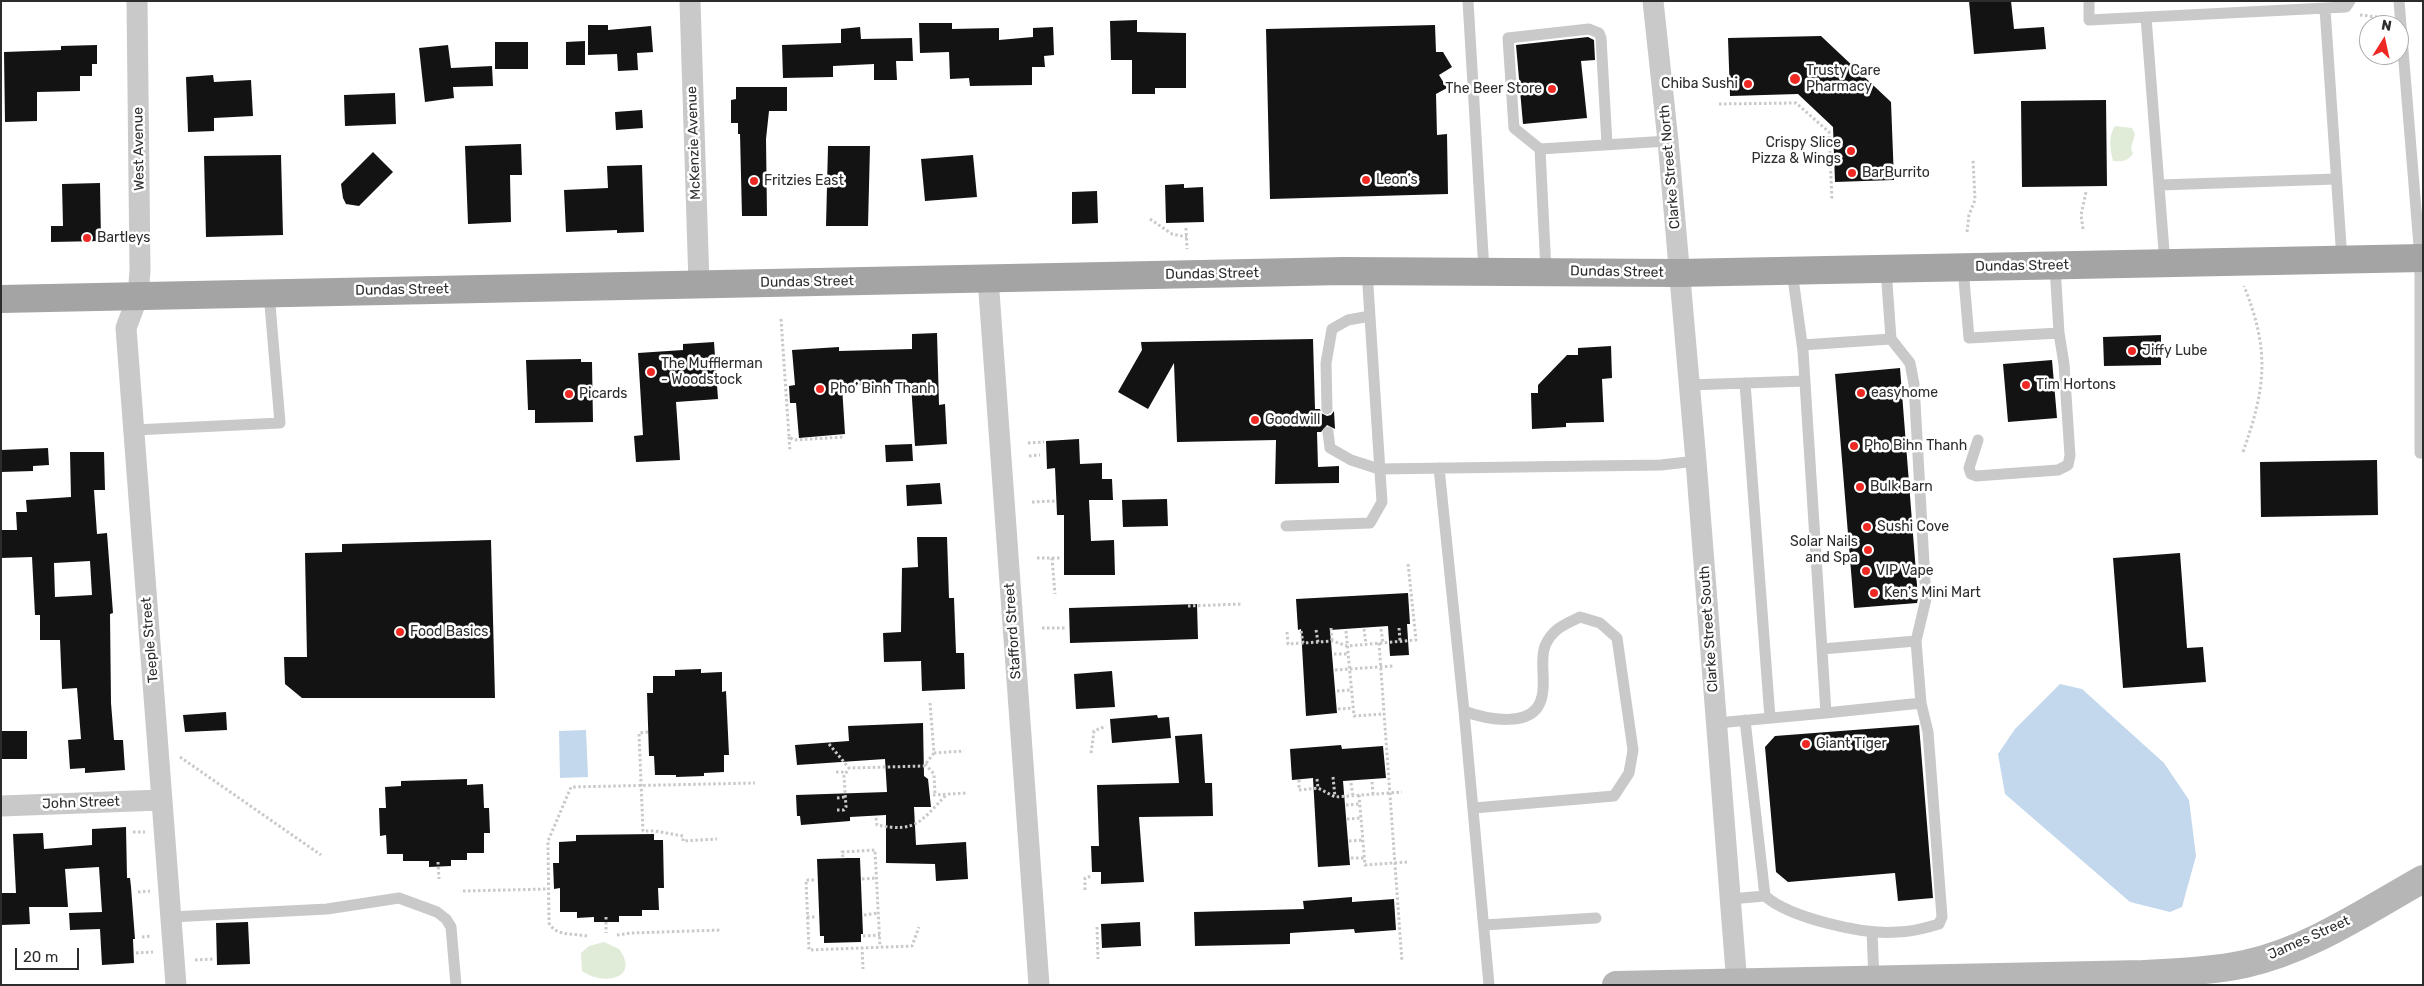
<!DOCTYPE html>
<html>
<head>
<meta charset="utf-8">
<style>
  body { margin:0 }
  #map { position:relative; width:2424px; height:986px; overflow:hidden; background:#fff; font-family:Rubik,sans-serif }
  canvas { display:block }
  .frame { position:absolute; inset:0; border:2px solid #2c2c2c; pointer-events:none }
  .north { position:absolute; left:2359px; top:15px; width:50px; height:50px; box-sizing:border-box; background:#fff; border:1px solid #ababab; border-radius:50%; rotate:10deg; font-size:14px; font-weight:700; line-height:20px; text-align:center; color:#2c2c2c }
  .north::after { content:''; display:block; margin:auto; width:18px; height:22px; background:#ee2923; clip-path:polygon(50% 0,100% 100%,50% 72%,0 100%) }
  .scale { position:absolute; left:15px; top:948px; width:64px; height:22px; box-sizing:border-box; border:2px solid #2c2c2c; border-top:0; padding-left:6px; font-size:15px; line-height:18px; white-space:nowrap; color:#2c2c2c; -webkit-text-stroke:4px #fff; paint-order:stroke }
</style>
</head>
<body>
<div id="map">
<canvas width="2424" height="986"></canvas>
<div class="frame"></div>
<div class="north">N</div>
<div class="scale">20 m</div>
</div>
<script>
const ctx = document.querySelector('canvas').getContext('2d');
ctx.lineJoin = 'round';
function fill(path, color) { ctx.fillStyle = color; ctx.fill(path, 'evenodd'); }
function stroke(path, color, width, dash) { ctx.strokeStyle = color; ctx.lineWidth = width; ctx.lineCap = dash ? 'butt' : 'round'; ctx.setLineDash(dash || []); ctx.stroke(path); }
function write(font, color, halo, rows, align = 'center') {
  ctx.font = font + ' Rubik,sans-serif'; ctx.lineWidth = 5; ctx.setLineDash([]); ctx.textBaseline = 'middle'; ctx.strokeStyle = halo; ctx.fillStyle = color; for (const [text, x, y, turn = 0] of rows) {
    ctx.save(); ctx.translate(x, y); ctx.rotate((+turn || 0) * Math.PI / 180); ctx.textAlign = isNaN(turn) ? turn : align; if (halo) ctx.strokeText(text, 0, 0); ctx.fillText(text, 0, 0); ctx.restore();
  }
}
const green = new Path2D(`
  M2115,126l17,2 3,6 -4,14 2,6c-6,7 -10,8 -20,7 -3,-12 -5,-25 2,-35z
  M604,942l15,7c22,30 -16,37 -37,22l-1,-18 8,-7z`);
const water = new Path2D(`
  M2060,684l22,5 82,74 25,37 7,56 -14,51 -12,5 -40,-10 -125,-108 -7,-40 17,-25z
  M586,730l2,47 -28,1 -1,-47z`);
const building = new Path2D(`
  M1969,1h42l3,28 30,-2 2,22 -72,5z
  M1137,20v12l49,1v55h-31v6h-23v-34h-21l-1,-39z
  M919,23h33v6l47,-1v12l34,-3v-9l20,-1 1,28 -10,1 1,11h-13v18l-62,1 -1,-8 -19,1 -1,-27 -29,1z
  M588,25h20v5l43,-4 2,26 -16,1 1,17 -20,1 -1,-17 -29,1z
  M1435,25l1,27h7l9,15 -13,8 8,13 -11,6 1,41 10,-1 1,60 -178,5 -4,-170z
  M860,27l1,12 51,-1 1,23h-17l1,19h-23v-16l-41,2v11l-50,1 -1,-33 59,-2v-14z
  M1821,36l70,66 3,78 -59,2 -2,-55 -35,-33 -68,2 -2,-58z
  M1588,37l6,3 1,20 -14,1 6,57 -64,6 -7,-79z
  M585,41v24h-19v-23z
  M495,42h33v27h-33z
  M97,45v19h-5v12h-12v15l-43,1v29l-32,1 -1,-70 57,-2v-4z
  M448,45l3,23 41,-2 1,20 -40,1 1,11 -29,4 -6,-54z
  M213,75l1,7 37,-2 2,36 -39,2v13l-26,1 -2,-55z
  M736,87h51v24h-18l-3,28 1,77h-25l-2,-82h-2v-11h-7v-23l5,-1z
  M395,93l1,31 -51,2 -1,-31z
  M2106,100l1,86 -85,1 -1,-86z
  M642,110l1,18 -27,2 -1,-18z
  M521,144l1,31h-12l1,47 -43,2 -3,-78z
  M828,146h42l-2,80h-42z
  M373,152l20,20 -34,34 -13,-2 -3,-6 -2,-14z
  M281,155l2,80 -77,2 -2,-81z
  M973,155l4,42 -52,4 -4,-42z
  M642,165l2,67 -27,1v-3l-51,2 -2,-42 44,-2 -1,-22z
  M100,183l1,58 -50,1v-16h12l-1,-42z
  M1184,184v4l19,-1 1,35 -38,1 -1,-38z
  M1097,191l1,32 -26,1v-32z
  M937,333l2,72 6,-1 2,40 -32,2 -4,-63 -69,3 3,48 -46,4 -3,-35h-6l-1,-17 6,-1 -3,-35 47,-3v4l73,-2v-15z
  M2161,335v30l-57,1 -1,-29z
  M1313,339l2,70h5l1,4 6,3 4,-1 3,-4 1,18 -8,-4 -6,7h-4l1,35 21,-1v17l-64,1 1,-44 -99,2 -3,-79 -26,46 -30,-17 24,-42 -1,-8z
  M714,342l4,57 -42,3 4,58 -44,2 -2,-26 9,-1 -5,-82 45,-3v-6z
  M1611,346l1,32 -10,1 2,43 -38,1v4l-34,2 -1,-36h7v-8l29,-30h11v-7z
  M581,359v3h11l1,60 -58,1v-13h-7l-2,-50z
  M2052,360l5,58 -49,4 -5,-58z
  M1900,368l18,230 -1,5 -63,5 -19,-234z
  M1079,439l1,25 22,-1v16h10l1,21h-24l2,41 23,-1 1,35h-51v-60h-7l-2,-47 -8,1 -1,-28z
  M912,444l1,17 -27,1 -1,-17z
  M48,448l1,17 -16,1v5l-32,1v-22z
  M70,452h34l1,38h-11l3,44 10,-1 6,80 -3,1 1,89 3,37h9l2,30 -40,3v-5l-15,1 -2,-29 13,-1 -4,-51 -15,1 -2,-49h-20v-25h-5l-3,-58 -31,1v-28h16l-1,-18h11l-1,-12 45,-3zM90,561l2,34 -37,2 -1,-34z
  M2377,460l1,55 -117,2 -1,-55z
  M940,483l2,21 -35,2 -1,-21z
  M1167,499l1,27 -45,1 -1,-27z
  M917,537h30l2,61h5l2,55h8l1,36 -43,2 -1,-30 -37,1 -1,-29 18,-1 1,-64 16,-1z
  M491,540l4,158h-193l-17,-14 -1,-27h23l-2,-104 37,-1v-8z
  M2180,553l7,95 16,-1 3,35 -83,6 -10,-130z
  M1408,593l2,31h-3l2,31 -19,1 -2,-30 -58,4 7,83 -31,3 -5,-87 -3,1 -2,-31z
  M1197,604l1,35 -128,4 -1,-35z
  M701,669v4l21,-1v20l4,-1 3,64h-5v17l-20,1v3l-28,1v-2h-21l-1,-19h-5l-2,-63h6v-17h22v-6z
  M1112,671l3,36 -39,2 -2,-35z
  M226,712l1,18 -42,2 -2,-17z
  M1157,715l1,3 11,-1 2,21 -59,5 -2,-24z
  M923,723l1,53 4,3 3,28h-17l2,38 50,-3 2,37 -32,2 -1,-17 -49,-1v-48l-36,2v4l-49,4 -1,-9h-3l-1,-21 91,-3 -2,-33 -88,6 -2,-20 54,-4 -1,-15z
  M1919,725l14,173 -35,3 -3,-28 -107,9 -12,-10 -11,-125 10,-11z
  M1,731h26v28h-26z
  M1202,734l3,49h7l1,33 -74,1 5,65 -43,2v-12h-9l-1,-26h8l-2,-61 82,-2 -4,-47z
  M1341,745l1,4 41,-3 3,32 -43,3 7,84 -32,2 -5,-89 -21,2 -2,-31z
  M467,779v6l16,-1 1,24h5l1,25h-6v20h-17v7h-16v6l-22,1v-6h-26v-7h-16l-1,-19 -6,1 -1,-28h7l-1,-21 16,-1v-5z
  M126,827l1,51h3l1,9 4,52h-2l1,24 -32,2 -2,-36 -30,1 -1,-17 33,-1 -3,-45 -34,2 3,38h-39l1,17 -29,1v-32h15l-3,-59 30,-1 1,16 48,-4v-16z
  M654,834v6h9l1,48h-6l1,22h-17v6h-23v6h-25v-5l-17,1v-6h-17v-24l-6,1 -1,-26h6v-21l17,-1v-6z
  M848,858h12l3,76h-2v8l-37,1v-7h-4l-3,-77z
  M1352,897v5l42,-3 2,31 -41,3 -1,-4 -64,4v11l-95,2 -1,-34 110,-3 -1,-8z
  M248,922l2,42 -33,1 -1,-42z
  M1140,922l1,24 -39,2 -1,-24z`);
const path = new Path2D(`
  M2360,15l26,3
  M1719,104l77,-1 33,29 3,68
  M1150,219l22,15 15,3
  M1186,228l1,21
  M2083,229l-2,-14 5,-23
  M1967,232l2,-17 6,-15 -2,-41
  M781,319l8,118 5,3 50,-3
  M789,437l1,15
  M1028,443l16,-1
  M2243,452c23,-65 27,-101 1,-166
  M1029,456l11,-1
  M1032,502l23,-1
  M1037,558h25
  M1052,558l3,36
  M1188,606l54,-2
  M1042,628h25
  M1331,628l1,13
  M1399,628l1,13
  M1364,629l2,15
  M1381,629l2,14
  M1316,630l2,12
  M1301,631l2,12
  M1346,631l8,85 30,-2
  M1287,632l1,12 45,-3 14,5 69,-6 -8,-77
  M1379,643l23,319
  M1334,654h14
  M1335,670l58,-4
  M1337,691l14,-1
  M930,703l4,50 30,-2
  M1338,709l15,-1
  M648,732l-9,1 4,98h12l28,5v5l34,-2
  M829,744l20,24 75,-2 10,-13
  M1091,753l3,-22 12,-5
  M180,757l141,98
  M925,764l9,10 1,21
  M836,772h6l3,3
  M1333,777l2,20
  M1317,779l1,9
  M1299,780v10l19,-2 17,9 67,-5
  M1372,782l1,12
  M1351,783l2,13
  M933,795l34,-2
  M1359,795l6,70 42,-3
  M837,798l8,-1
  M1346,805l13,-1
  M837,810h7l2,-3 -2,-31 5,-8
  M876,818l1,7c40,8 44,-4 70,-31
  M1347,819l14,-1
  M133,832h12
  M1349,841l14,-1
  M843,857l-1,-5 33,-2 5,97
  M1351,858h13
  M438,862l1,17
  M862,879l15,-1
  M814,880h-8l3,70 103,-4 7,-19
  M1085,890v-12l7,-2
  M463,891l85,-2
  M138,892l12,-1
  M864,915l14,-2
  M606,917v16
  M807,917h9
  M1097,927l1,32
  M617,935l14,-2 90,-3
  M587,936c-13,-3 -31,1 -38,-13l-1,-82 23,-54 184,-4
  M863,936l17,-1
  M142,937l9,-1
  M862,947l1,22
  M136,953l17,-1
  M195,960l19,-1`);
const lane = new Path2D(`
  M1468,1l16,270
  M2089,1v19l257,-13 4,-6
  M2399,1l21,257v195h3
  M2325,9l17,251
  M2146,17l19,247
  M1540,149l-26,-21 -6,-90 81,-9 10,4 2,5 6,106
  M2160,185l176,-6
  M1963,268l6,70 90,-5 -4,-67
  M1546,271l-6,-122 128,-8
  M1792,271l11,80 23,362 95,-10
  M1802,345l89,-6 -5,-70
  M1745,383l25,335
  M1689,385l116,-4
  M1327,409l-1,-46 6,-34 16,-9 22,-4
  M134,430l146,-7 -11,-130
  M1328,432l2,16 21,12 28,9 282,-4 35,-4
  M1978,440l-9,28 2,6 5,2 82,-6 10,-5 2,-9 -6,-92 -5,-31
  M1439,468l25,243 25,274
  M1286,526l84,-3 12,-21 -15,-231
  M1822,649l94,-8
  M1464,711c21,8 68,18 77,-11 6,-16 -2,-38 4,-54 7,-17 20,-22 35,-29l20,6 17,15 16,112 -4,23 -15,23 -140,12
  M1745,720l20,176c25,22 99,39 132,36 14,0 29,-4 42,-8l3,-7 -14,-185 -7,-29 -5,-62 10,-42 -12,-215 -4,-21 -19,-24
  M1717,723l109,-10
  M1730,899l35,-3
  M171,917l156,-8 72,-11 38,14 9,7 5,8 5,58
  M1484,925l112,-7
  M1872,932l2,47`);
const street = new Path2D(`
  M137,1l3,270 -2,25 -12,32 50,657
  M690,1l9,283
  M1653,1l15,140 28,320 41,524
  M988,278l51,707
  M1,806l160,-6`);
const secondary = new Path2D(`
  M1616,985l527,-11c34,-2 69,-3 102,-10 64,-14 121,-53 178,-85`);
const primary = new Path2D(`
  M1,299l1343,-28 334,2 745,-15`);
const markers = [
  [1795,79,6,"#ee2923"],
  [1748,84,5,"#ee2923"],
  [1552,89,5,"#ee2923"],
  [1851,151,5,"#ee2923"],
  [1852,173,5,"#ee2923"],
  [1366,180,5,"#ee2923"],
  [754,181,5,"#ee2923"],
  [87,238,5,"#ee2923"],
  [2132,351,5,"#ee2923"],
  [651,372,5,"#ee2923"],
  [2026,385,5,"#ee2923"],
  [820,389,5,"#ee2923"],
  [1861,393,5,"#ee2923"],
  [569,394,5,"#ee2923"],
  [1255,420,5,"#ee2923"],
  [1854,446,5,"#ee2923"],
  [1860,487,5,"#ee2923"],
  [1867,527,5,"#ee2923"],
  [1868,550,5,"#ee2923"],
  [1866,571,5,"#ee2923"],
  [1874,593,5,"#ee2923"],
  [400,632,5,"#ee2923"],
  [1806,744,5,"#ee2923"]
];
const poiNames = [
  ["Trusty Care",1806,71],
  ["Pharmacy",1806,87],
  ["Chiba Sushi",1738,84,"right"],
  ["The Beer Store",1542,89,"right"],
  ["Crispy Slice",1841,143,"right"],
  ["Pizza & Wings",1841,159,"right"],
  ["BarBurrito",1862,173],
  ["Leon's",1376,180],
  ["Fritzies East",764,181],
  ["Bartleys",97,238],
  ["Jiffy Lube",2142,351],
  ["The Mufflerman",661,364],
  ["- Woodstock",661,380],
  ["Tim Hortons",2036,385],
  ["Pho' Binh Thanh",830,389],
  ["easyhome",1871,393],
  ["Picards",579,394],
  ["Goodwill",1265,420],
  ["Pho Bihn Thanh",1864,446],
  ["Bulk Barn",1870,487],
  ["Sushi Cove",1877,527],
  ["Solar Nails",1858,542,"right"],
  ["and Spa",1858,558,"right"],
  ["VIP Vape",1876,571],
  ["Ken's Mini Mart",1884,593],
  ["Food Basics",410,632],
  ["Giant Tiger",1816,744]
];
const streetNames = [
  ["McKenzie Avenue",694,143,-92],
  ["West Avenue",139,149,-91],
  ["Clarke Street North",1670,167,-95],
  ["Dundas Street",2022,266,-1],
  ["Dundas Street",1617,272,1],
  ["Dundas Street",1212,274,-1],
  ["Dundas Street",807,282,-1],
  ["Dundas Street",402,290,-1],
  ["Clarke Street South",1709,629,-94],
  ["Stafford Street",1013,631,-94],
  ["Teeple Street",150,640,-95],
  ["John Street",81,803,-2],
  ["James Street",2309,938,-24]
];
fill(green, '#e0ebd8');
fill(water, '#c3d8ec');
fill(building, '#131313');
stroke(path, '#c9c9c9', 3, [2.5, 2.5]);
stroke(lane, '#c9c9c9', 11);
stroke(street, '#c9c9c9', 21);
stroke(secondary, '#b6b6b6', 28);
stroke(primary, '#a4a4a4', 28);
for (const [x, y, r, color] of markers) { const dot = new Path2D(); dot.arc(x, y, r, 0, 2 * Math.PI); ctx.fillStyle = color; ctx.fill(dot); stroke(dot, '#fff', 2); }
write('14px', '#2c2c2c', '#fff', poiNames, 'left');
write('14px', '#2c2c2c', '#fff', streetNames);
</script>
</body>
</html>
